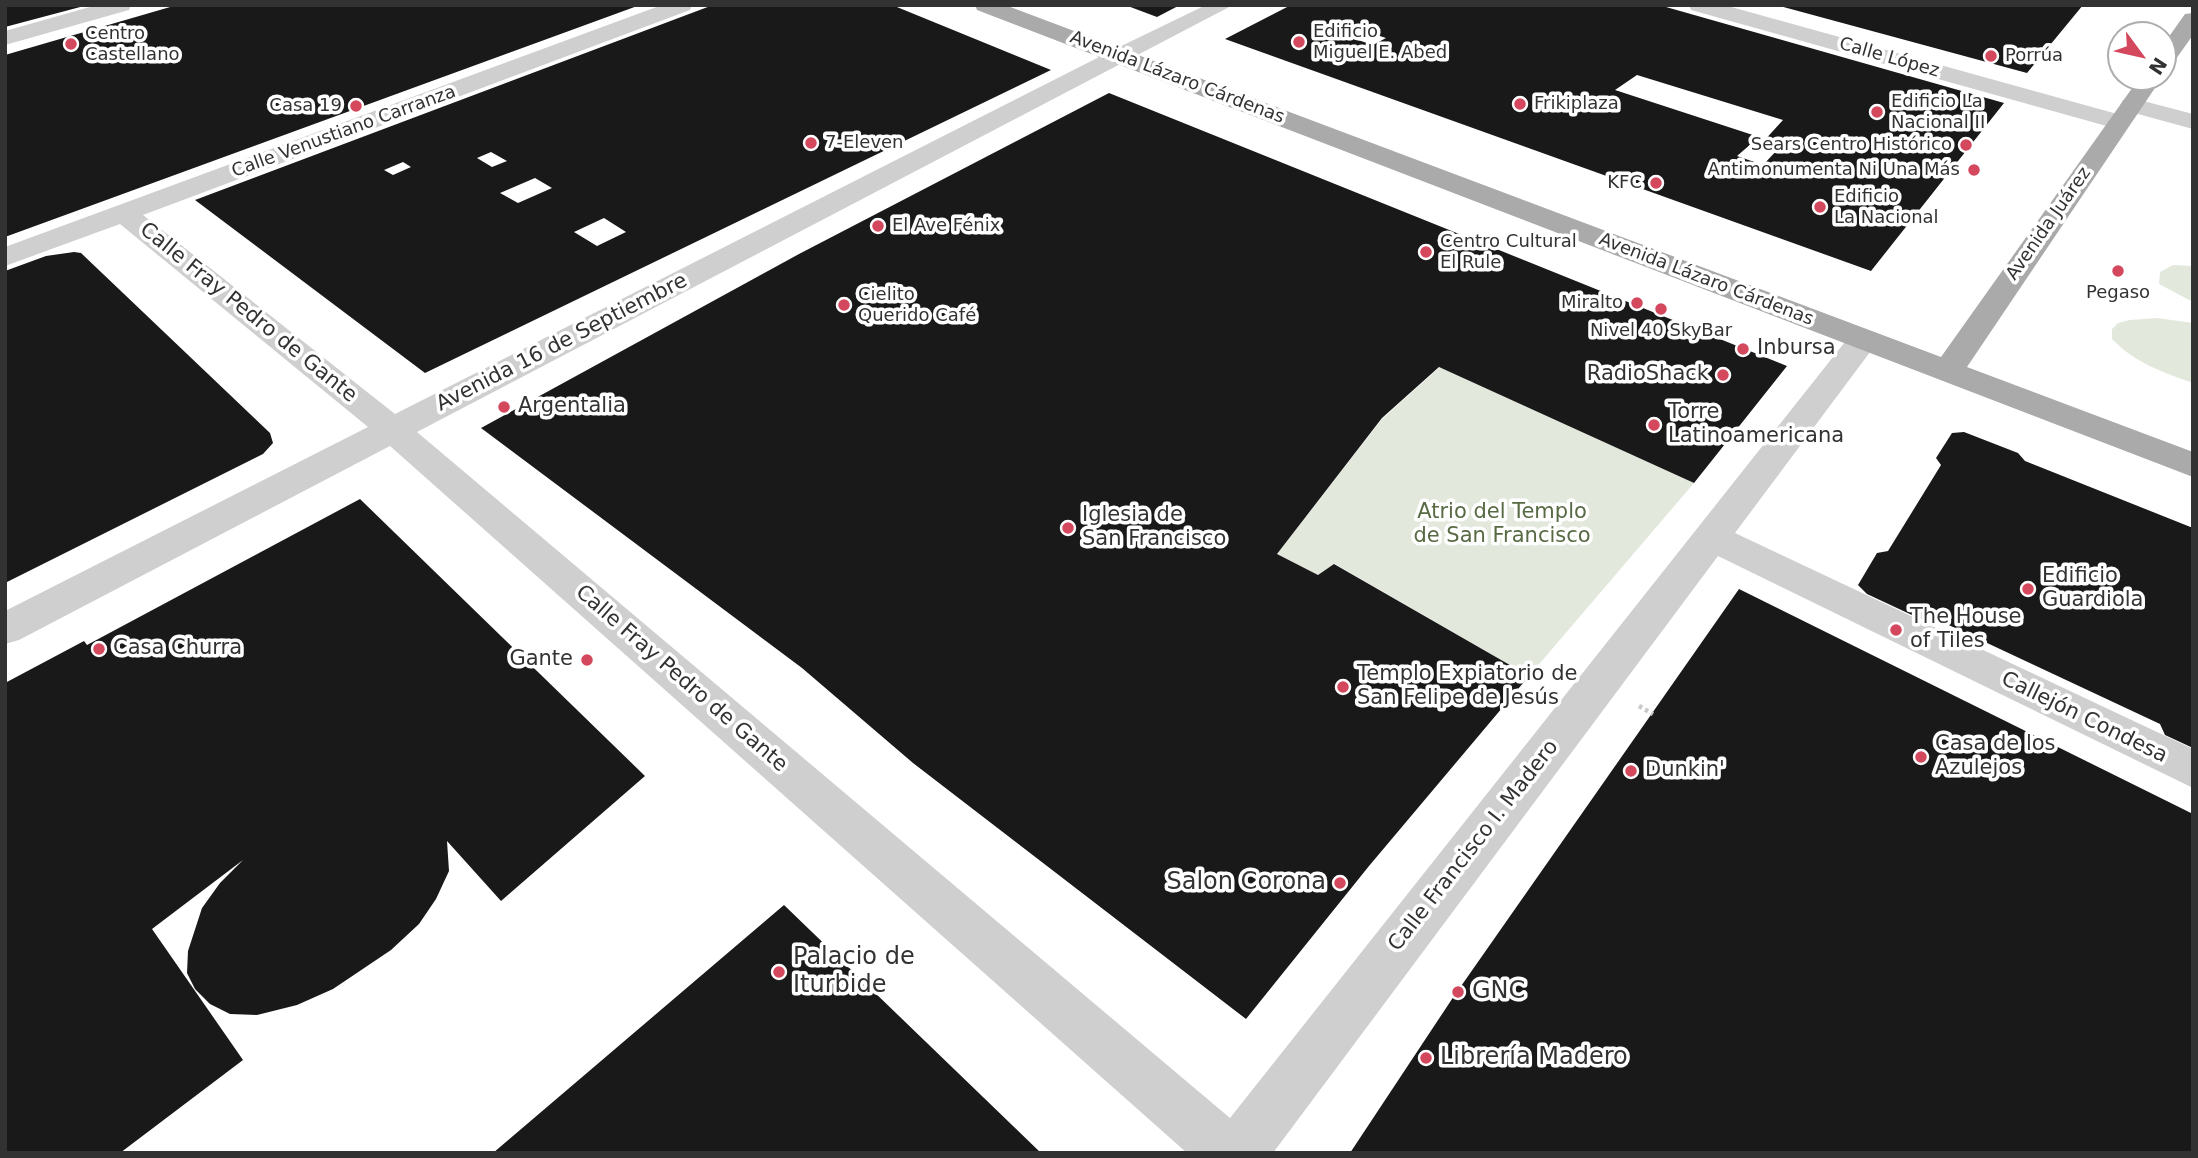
<!DOCTYPE html>
<html>
<head>
<meta charset="utf-8">
<style>
  body { margin:0 }
  #map { position:relative; width:2198px; height:1158px; overflow:hidden; background:#fff; font-family:"DejaVu Sans",sans-serif }
  canvas { display:block }
  .frame { position:absolute; inset:0; border:7px solid #323232; pointer-events:none }
  .north { position:absolute; left:2107px; top:21px; width:70px; height:70px; box-sizing:border-box; background:#fff; border:2px solid #adadad; border-radius:50%; rotate:123deg; font-size:19px; font-weight:700; line-height:28px; text-align:center; color:#323232 }
  .north::after { content:''; display:block; margin:auto; width:24px; height:32px; background:#d4485e; clip-path:polygon(50% 0,100% 100%,50% 72%,0 100%) }
</style>
</head>
<body>
<div id="map">
<canvas width="2198" height="1158"></canvas>
<div class="frame"></div>
<div class="north">N</div>
</div>
<script>
const ctx = document.querySelector('canvas').getContext('2d');
ctx.lineJoin = 'round';
function fill(path, color) { ctx.fillStyle = color; ctx.fill(path, 'evenodd'); }
function stroke(path, color, width, dash) { ctx.strokeStyle = color; ctx.lineWidth = width; ctx.lineCap = dash ? 'butt' : 'round'; ctx.setLineDash(dash || []); ctx.stroke(path); }
function write(font, color, halo, rows, align = 'center') {
  ctx.font = font + ' "DejaVu Sans",sans-serif'; ctx.lineWidth = 7; ctx.setLineDash([]); ctx.textBaseline = 'middle'; ctx.strokeStyle = halo; ctx.fillStyle = color; for (const [text, x, y, turn = 0] of rows) {
    ctx.save(); ctx.translate(x, y); ctx.rotate((+turn || 0) * Math.PI / 180); ctx.textAlign = isNaN(turn) ? turn : align; if (halo) ctx.strokeText(text, 0, 0); ctx.fillText(text, 0, 0); ctx.restore();
  }
}
const green = new Path2D(`
  M2173,265l20,1v36l-34,-18 1,-12z
  M2157,318l36,5v60c-31,-11 -58,-20 -81,-44v-10l6,-6 12,-3z
  M1440,367l254,116 -165,193 -194,-112 -17,11 -41,-21 105,-135z`);
const building = new Path2D(`
  M5,5h79v1l-79,21z
  M177,5h463l-635,232v-182z
  M713,5h179l159,65 -626,303 -230,-173zM491,152l16,9 -15,6 -15,-9zM403,162l8,5 -18,8 -9,-5zM535,178l17,10 -34,15 -18,-10zM604,218l22,14 -29,14 -23,-14z
  M1125,5h55l-23,12z
  M1291,5h368l345,98 -133,168 -646,-232zM1361,30l25,8 -13,7 -24,-8zM1637,75l146,45 -21,23 17,5 -16,17 -26,-9 22,-19 -144,-47z
  M1776,5h307l-56,68z
  M1109,93l678,273 -93,117 -255,-116 -57,51 -105,136 41,21 16,-11 195,112 -160,190 -123,153 -333,-256 -111,-95 -321,-240 318,-174z
  M74,252l7,1 189,180 3,10 -10,11 -258,129v-312l41,-15z
  M1964,432l54,21 7,8 168,67v220l-28,-13 -5,-11 -222,-104 -9,3 -62,-29 -9,-9 19,-32 11,-2 53,-86 -5,-7 16,-25z
  M360,499l285,277 -144,125 -54,-60 2,30 -13,28 -17,25 -28,26 -58,39 -36,16 -40,10 -27,-1 -20,-10 -15,-15 -8,-16 1,-22 14,-43 18,-25 23,-23 -91,69 91,131 -123,93h-115v-470l79,-42 3,4z
  M1739,589l454,225v339h-843l102,-154z
  M784,905l257,248h-548z`);
const path = new Path2D(`
  M1639,706l14,8`);
const minor = new Path2D(`
  M97,5h34l-2,5 -124,35v-14z
  M662,5h30l-2,5 -547,205 252,199 716,-363 95,-46h27l-816,427 813,686 622,-785 11,-2 11,2 5,7 -144,193 458,216v39l-475,-232 -445,597h-86l-797,-707 -371,194 -14,4v-33l363,-184 -248,-203 -115,42v-19z
  M1689,5h35l404,112 3,5 -3,5h-18l-419,-117z
  M2132,98l61,16v15l-70,-19 -3,-5 3,-5z`);
const major = new Path2D(`
  M975,5h30l936,352 199,-280 23,-1 -196,291 226,85v25l-1216,-467z
  M2193,13v22l-22,31 -8,2v-23l22,-31z`);
const markers = [
  [1299,42,7,"#d4485e"],
  [71,44,7,"#d4485e"],
  [1991,56,7,"#d4485e"],
  [1520,104,7,"#d4485e"],
  [356,106,7,"#d4485e"],
  [1877,112,7,"#d4485e"],
  [811,143,7,"#d4485e"],
  [1966,145,7,"#d4485e"],
  [1974,170,7,"#d4485e"],
  [1656,183,7,"#d4485e"],
  [1820,207,7,"#d4485e"],
  [878,226,7,"#d4485e"],
  [1426,252,7,"#d4485e"],
  [2118,271,7,"#d4485e"],
  [1637,303,7,"#d4485e"],
  [844,305,7,"#d4485e"],
  [1661,309,7,"#d4485e"],
  [1743,349,7,"#d4485e"],
  [1723,375,7,"#d4485e"],
  [504,407,7,"#d4485e"],
  [1654,425,7,"#d4485e"],
  [1068,528,7,"#d4485e"],
  [2028,589,7,"#d4485e"],
  [1896,630,7,"#d4485e"],
  [99,649,7,"#d4485e"],
  [587,660,7,"#d4485e"],
  [1343,687,7,"#d4485e"],
  [1921,757,7,"#d4485e"],
  [1631,771,7,"#d4485e"],
  [1340,883,7,"#d4485e"],
  [779,972,7,"#d4485e"],
  [1458,992,7,"#d4485e"],
  [1426,1058,7,"#d4485e"]
];
const farPoinames = [
  ["Edificio",1313,32],
  ["Miguel E. Abed",1313,53],
  ["Centro",85,34],
  ["Castellano",85,55],
  ["Porrúa",2005,56],
  ["Edificio La",1891,102],
  ["Nacional II",1891,123],
  ["Frikiplaza",1534,104],
  ["Casa 19",342,106,"right"],
  ["7-Eleven",825,143],
  ["Sears Centro Histórico",1952,145,"right"],
  ["Antimonumenta Ni Una Más",1960,170,"right"],
  ["KFC",1642,183,"right"],
  ["Edificio",1834,197],
  ["La Nacional",1834,218],
  ["El Ave Fénix",892,226],
  ["Centro Cultural",1440,242],
  ["El Rule",1440,263],
  ["Pegaso",2118,293,"center"],
  ["Cielito",858,295],
  ["Querido Café",858,316],
  ["Miralto",1623,303,"right"],
  ["Nivel 40 SkyBar",1661,331,"center"]
];
const farStreetnames = [
  ["Calle López",1889,58,16],
  ["Avenida Lázaro Cárdenas",1177,78,21],
  ["Calle Venustiano Carranza",344,132,-20],
  ["Avenida Juárez",2049,224,-55],
  ["Avenida Lázaro Cárdenas",1706,280,21]
];
const streetNames = [
  ["Calle Fray Pedro de Gante",248,313,39],
  ["Avenida 16 de Septiembre",562,343,-27],
  ["Calle Fray Pedro de Gante",681,679,41],
  ["Callejón Condesa",2084,718,26],
  ["Calle Francisco I. Madero",1474,846,-52]
];
const poiNames = [
  ["Inbursa",1757,349],
  ["RadioShack",1709,375,"right"],
  ["Argentalia",518,407],
  ["Torre",1668,413],
  ["Latinoamericana",1668,437],
  ["Iglesia de",1082,516],
  ["San Francisco",1082,540],
  ["Edificio",2042,577],
  ["Guardiola",2042,601],
  ["The House",1910,618],
  ["of Tiles",1910,642],
  ["Casa Churra",113,649],
  ["Gante",573,660,"right"],
  ["Templo Expiatorio de",1357,675],
  ["San Felipe de Jesús",1357,699],
  ["Casa de los",1935,745],
  ["Azulejos",1935,769],
  ["Dunkin'",1645,771]
];
const parkNames = [
  ["Atrio del Templo",1502,513],
  ["de San Francisco",1502,537]
];
const nearPoinames = [
  ["Salon Corona",1326,883,"right"],
  ["Palacio de",793,958],
  ["Iturbide",793,986],
  ["GNC",1472,992],
  ["Librería Madero",1440,1058]
];
fill(green, '#e3e8dc');
fill(building, '#191919');
stroke(path, '#c9c9c9', 4.5, [3.5, 3.5]);
fill(minor, '#cfcfcf');
fill(major, '#aaa');
for (const [x, y, r, color] of markers) { const dot = new Path2D(); dot.arc(x, y, r, 0, 2 * Math.PI); ctx.fillStyle = color; ctx.fill(dot); stroke(dot, '#fff', 2.5); }
write('18px', '#323232', '#fff', farPoinames, 'left');
write('18px', '#323232', '#fff', farStreetnames);
write('21px', '#323232', '#fff', streetNames);
write('21px', '#323232', '#fff', poiNames, 'left');
write('21px', '#586a43', '#fff', parkNames);
write('24px', '#323232', '#fff', nearPoinames, 'left');
</script>
</body>
</html>
